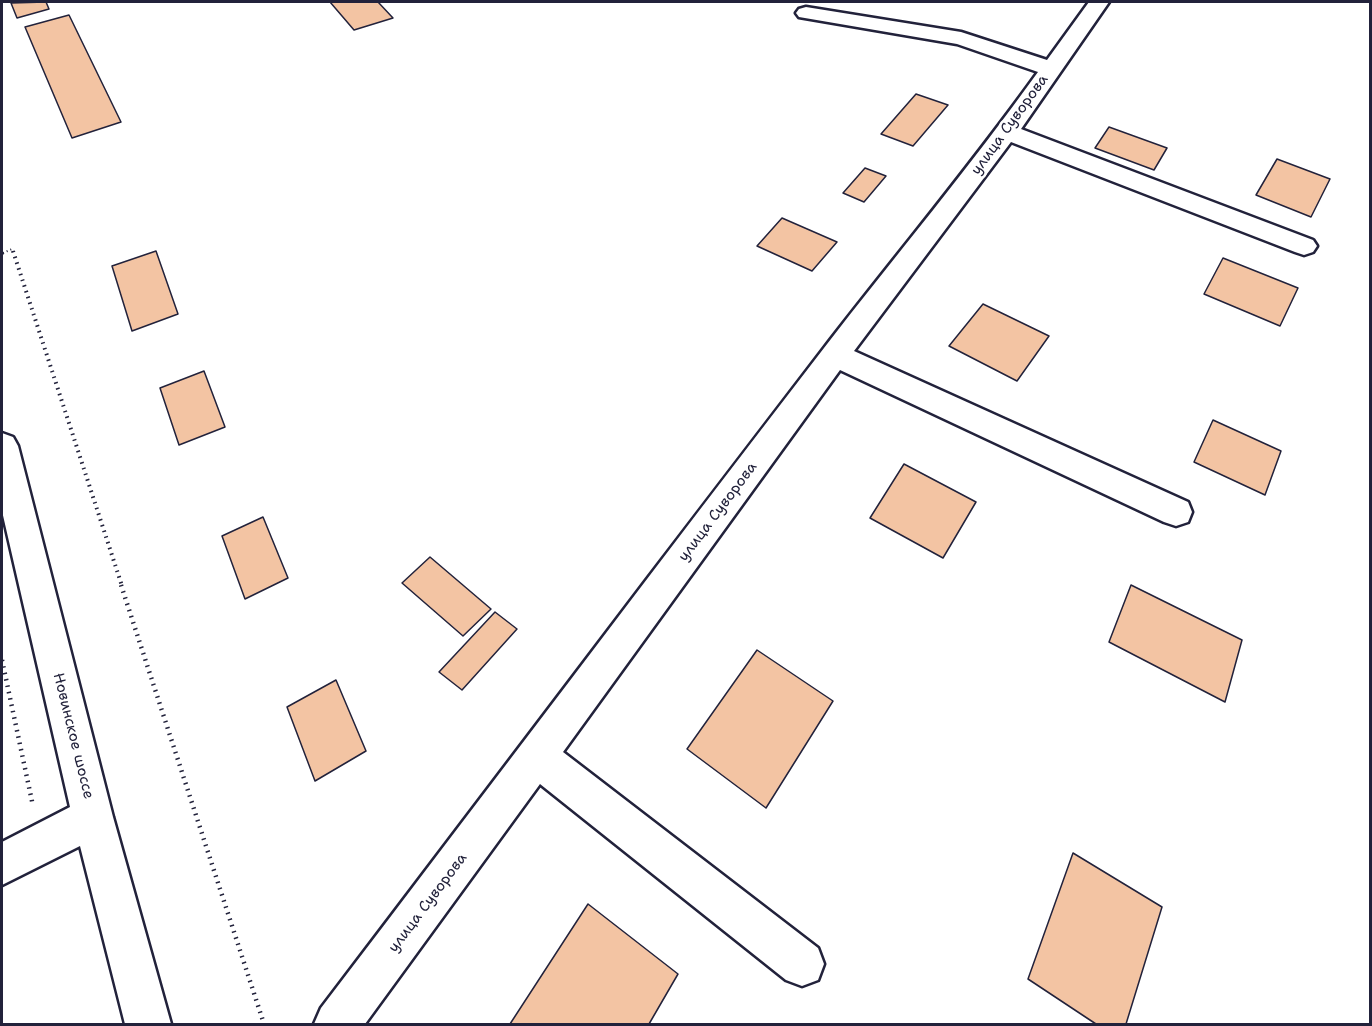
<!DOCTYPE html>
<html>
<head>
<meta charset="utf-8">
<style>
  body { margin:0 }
  #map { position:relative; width:1372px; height:1026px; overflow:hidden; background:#fff; font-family:"Shantell Sans",sans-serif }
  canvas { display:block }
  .frame { position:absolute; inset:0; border:3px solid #22223b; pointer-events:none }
</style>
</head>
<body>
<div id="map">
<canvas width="1372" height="1026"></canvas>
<div class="frame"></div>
</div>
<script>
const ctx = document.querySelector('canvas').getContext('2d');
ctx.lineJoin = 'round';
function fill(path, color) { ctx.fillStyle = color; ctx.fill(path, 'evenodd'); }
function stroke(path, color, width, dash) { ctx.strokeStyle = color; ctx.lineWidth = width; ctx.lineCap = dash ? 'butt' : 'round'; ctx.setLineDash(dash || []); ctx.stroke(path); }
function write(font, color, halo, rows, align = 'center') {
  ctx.font = font + ' "Shantell Sans",sans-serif'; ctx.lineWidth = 5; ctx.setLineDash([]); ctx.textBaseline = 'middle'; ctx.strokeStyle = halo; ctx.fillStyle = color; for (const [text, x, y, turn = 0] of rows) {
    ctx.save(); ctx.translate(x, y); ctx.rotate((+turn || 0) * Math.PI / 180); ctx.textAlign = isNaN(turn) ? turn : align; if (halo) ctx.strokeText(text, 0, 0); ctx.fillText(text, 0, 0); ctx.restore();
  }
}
const building = new Path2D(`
  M46,2l3,7 -32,9 -6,-15z
  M330,2h48l15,16 -39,12z
  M69,15l52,107 -49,16 -47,-111z
  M916,94l32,11 -35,41 -32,-12z
  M1109,127l58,21 -13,22 -59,-22z
  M1277,159l53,20 -19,38 -55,-22z
  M865,168l21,8 -22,26 -21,-9z
  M782,218l55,24 -25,29 -55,-25z
  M156,251l22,63 -46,17 -20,-65z
  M1223,258l75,30 -18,38 -76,-32z
  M983,304l66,32 -32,45 -68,-35z
  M204,371l21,56 -46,18 -19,-57z
  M1213,420l68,31 -16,44 -71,-33z
  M904,464l72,38 -33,56 -73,-40z
  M263,517l25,61 -43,21 -23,-63z
  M430,557l61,52 -28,27 -61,-53z
  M1131,585l111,55 -17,62 -116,-60z
  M495,612l22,17 -55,61 -23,-18z
  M757,650l76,51 -67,107 -79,-59z
  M336,680l30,71 -51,30 -28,-74z
  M1073,853l89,54 -36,117h-30l-68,-45z
  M588,904l90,70 -29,50h-139z`);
const pathFar2 = new Path2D(`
  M3,253l9,-4 1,4`);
const pathFar1 = new Path2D(`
  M13,251l109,335
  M2,253l4,-2`);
const path = new Path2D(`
  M121,585l143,439
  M2,660l31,146`);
const minor = new Path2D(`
  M1089,2h20l-88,127 292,111 4,6 -4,6 -9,3 -9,-3 -284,-110 -157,209 334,151 4,10 -4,10 -12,4 -12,-4 -324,-152 -277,382 255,196 6,16 -6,16 -16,6 -16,-6 -246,-196 -175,240h-51l7,-16c168,-220 334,-441 503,-660 71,-92 146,-181 214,-276l-81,-28 -158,-27 -3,-4 3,-4 7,-2 155,25 86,28z
  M2,433l11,4 5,9 95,371 58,207h-46l-45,-178 -78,39v-43l68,-35 -68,-296z`);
const streetNames = [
  ["улица Суворова",1010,125,-54],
  ["улица Суворова",718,512,-53],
  ["Новинское шоссе",73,736,76],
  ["улица Суворова",428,903,-53]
];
fill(building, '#f3c4a3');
stroke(building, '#22223b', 1.5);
stroke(minor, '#22223b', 5);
stroke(pathFar2, '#22223b', 2, [1, 3]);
stroke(pathFar1, '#22223b', 4, [1.5, 4.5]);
stroke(path, '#22223b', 4.5, [1.5, 5]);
fill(minor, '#fff');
write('15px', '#22223b', '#fff', streetNames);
</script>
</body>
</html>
